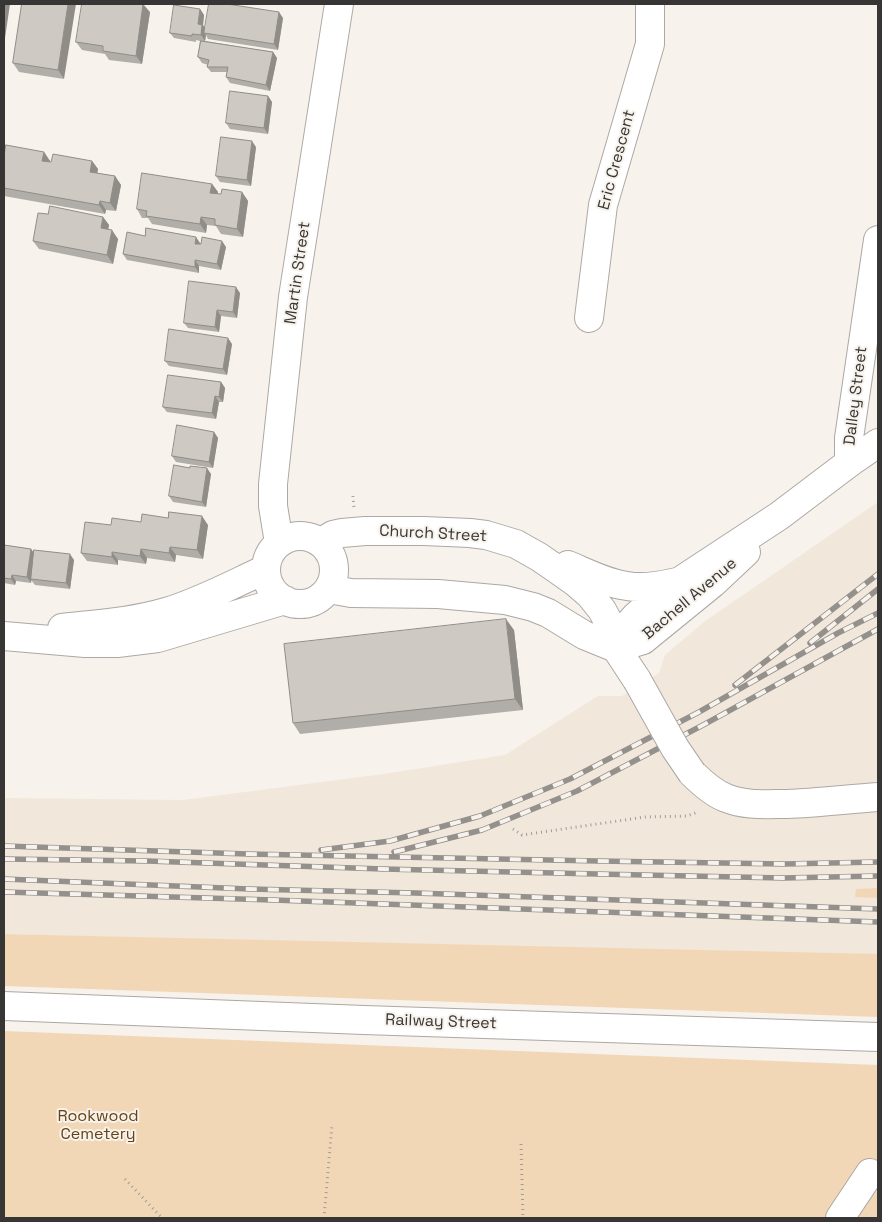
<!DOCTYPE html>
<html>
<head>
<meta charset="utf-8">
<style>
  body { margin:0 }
  #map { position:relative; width:882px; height:1222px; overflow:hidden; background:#f7f2ec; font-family:"Space Grotesk",sans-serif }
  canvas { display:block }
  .frame { position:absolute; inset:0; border:5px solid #383634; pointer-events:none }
</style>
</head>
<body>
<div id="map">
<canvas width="882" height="1222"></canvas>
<div class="frame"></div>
</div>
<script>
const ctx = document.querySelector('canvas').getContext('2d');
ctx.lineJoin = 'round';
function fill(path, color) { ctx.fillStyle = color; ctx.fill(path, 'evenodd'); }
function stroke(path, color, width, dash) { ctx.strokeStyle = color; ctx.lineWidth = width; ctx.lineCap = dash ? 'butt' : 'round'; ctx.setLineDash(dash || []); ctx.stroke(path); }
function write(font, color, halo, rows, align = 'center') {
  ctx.font = font + ' "Space Grotesk",sans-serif'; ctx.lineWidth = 4; ctx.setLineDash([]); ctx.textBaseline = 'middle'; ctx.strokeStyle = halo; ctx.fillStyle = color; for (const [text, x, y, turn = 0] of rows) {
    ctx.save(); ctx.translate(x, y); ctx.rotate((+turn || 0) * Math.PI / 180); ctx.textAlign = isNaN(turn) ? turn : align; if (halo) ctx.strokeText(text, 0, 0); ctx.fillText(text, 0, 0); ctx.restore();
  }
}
const built = new Path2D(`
  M878,502v455l-874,-23v-136l179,2 201,-26 121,-19 93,-59h24l37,-23 6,-18 39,-33z`);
const green = new Path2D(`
  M878,888v10l-23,-1 1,-8z
  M4,934l874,20v63l-874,-31z
  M4,1031l874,34v153h-874z`);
const path = new Path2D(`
  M353,496l1,12
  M513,829l9,6 123,-18 42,-1 11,-4
  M521,1144l2,74
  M125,1179l37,39
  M324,1218l8,-93`);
const street = new Path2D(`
  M589,318l14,-113 47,-161v-40
  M849,463v-25l29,-198
  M279,543l-6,-37v-22l20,-187 46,-293
  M840,1218l30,-45`);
const secondary = new Path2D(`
  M266 570a34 34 0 1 1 68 0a34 34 0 1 1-68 0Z
  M321,542l12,-7 9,-2 23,-2h59l46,2 16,2 30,9 23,13 16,11 20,14 15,13 12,15 7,13 7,25 21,32
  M568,565c19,8 38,18 59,21 16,3 33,0 50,-4
  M329,589l22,4 87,1 67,6 28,7 15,6 36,22 32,13
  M62,628c35,-4 70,-6 104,-16 34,-10 67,-28 100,-43
  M4,636l81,7h32l41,-5 127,-38
  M616,648l13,-24 7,-8 32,-27 111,-73 70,-53 29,-20
  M616,648l27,-8 70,-57 33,-31
  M692,773c10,10 21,20 34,25 20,8 40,6 61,6 30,-1 61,-5 91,-7
  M4,1006l360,14 514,17`);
const rail = new Path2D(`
  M810,643l68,-54
  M735,685l143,-111
  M4,846l244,8 350,7 186,3 94,-2
  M321,850l69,-9 90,-25 90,-37 129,-67 139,-79 40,-20
  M394,852l88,-22 95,-39 128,-67 173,-95
  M4,859l143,2 236,8 214,5 186,4 95,-2
  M4,879l245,10 166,4 463,16
  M4,892l269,8 605,22`);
const secondaryBridge = new Path2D(`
  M637,680l38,68 17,25`);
const wall = new Path2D(`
  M22,4l42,75 -45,-7 -6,-9z
  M200,9l4,6 -1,10 2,4 78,-11 -5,32 -70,-11 -2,-4 -1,6 68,11 4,6 -7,33 -40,-8 -4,-6 1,-5h-16l-4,-5 1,-2 -6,-2 -4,-6 2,-16 -4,-1v2l-22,-4 -4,-5z
  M150,12l-8,52 -33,-4 -4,-6 -23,-4 -6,-8z
  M268,96l4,6 -4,32 -38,-5 -4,-6z
  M256,147l-5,39 -31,-4 -4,-6z
  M44,152l6,9 -1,1 43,-1 6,8 -1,4 18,3 6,9 -5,26 -10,-1 -1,4 -101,-18v-39z
  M212,184l6,8 -1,2h4l21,-2 6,9 -5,36 -22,-3 -5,-8 -9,-1 -1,8 -54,-9 -4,-6h-6l-5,-9z
  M103,217l6,8 -1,4 10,10 -5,25 -74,-15 -6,-8z
  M145,236l81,11 -5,23 -22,-4v7l-72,-13 -4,-6z
  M240,293l-3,25 -16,-2 -2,16 -31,-4 -4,-5z
  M232,344l-5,31 -58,-9 -4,-5z
  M221,382l4,6 -2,14h-4l-3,17 -49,-7 -4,-5z
  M214,432l4,6 -5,30 -37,-6 -4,-6z
  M190,468l21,6 -5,33 -33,-5 -4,-6z
  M141,522l67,3 -5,34 -27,-4 -1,7 -28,-4 -1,6 -28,-4v5l-31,-4 -6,-8 30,-28z
  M4,545l27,4 3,4 40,7 -4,29 -35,-4 -4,-5v3l-15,-2 -1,4 -11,-2z
  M514,630l9,80 -223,24 -7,-11z`);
const shadedWall = new Path2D(`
  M4,4h6l-6,41z
  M68,4h8l-12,75 -6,-9z
  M143,4l7,8 -8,52 -6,-8z
  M200,9l4,6 -1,10 3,5 -2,3 2,2 -1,6 -4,-6 -3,-11z
  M279,12l4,6 -5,32 -4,-6z
  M273,52l4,6 -7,33 -4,-6z
  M268,96l4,6 -4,32 -4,-6z
  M252,141l4,6 -5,39 -4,-6z
  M44,152l6,9 -2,8 -6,-8z
  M92,161l6,8 -2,12 -6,-9z
  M115,176l6,9 -5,26 -6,-8z
  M212,184l6,8 -2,9 -6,-8z
  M242,192l6,9 -5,36 -6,-8z
  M100,201l6,9 -1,4 -6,-9z
  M103,217l6,8 -2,11 -6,-8z
  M201,217l6,8 -1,8 -6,-9z
  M112,230l6,9 -5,25 -6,-9z
  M196,237l4,6 -1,7 -4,-6z
  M222,241l4,6 -5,23 -4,-6z
  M195,260l4,6v7l-4,-6z
  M236,287l4,6 -3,25 -4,-6z
  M217,310l4,6 -2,16 -4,-5z
  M228,338l4,6 -5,31 -4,-6z
  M221,382l4,6 -2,14 -4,-5z
  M215,396l4,6 -3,17 -4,-6z
  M214,432l4,6 -5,30 -4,-6z
  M207,468l4,6 -5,33 -4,-5z
  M202,516l6,9 -5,34 -6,-9z
  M170,547l6,8 -1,7 -6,-9z
  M31,549l4,6 -4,28 -4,-6z
  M141,549l6,9 -1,6 -6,-8z
  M112,552l6,8v5l-6,-8z
  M70,554l4,6 -4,29 -4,-6z
  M12,575l4,6 -1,4 -4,-6z
  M506,619l8,11 9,80 -8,-11z`);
const building = new Path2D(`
  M22,4h46l-10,66 -45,-7z
  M82,4h61l-7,52 -33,-5v-5l-27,-4z
  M209,4h18l52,8 -5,32 -70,-11z
  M174,5l26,4 -2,15 4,1 -1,10 -9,-1v2l-22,-3z
  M201,41l72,11 -7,33 -40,-8 2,-10h-21l2,-7 -11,-3z
  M230,91l38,5 -4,32 -38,-5z
  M221,137l31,4 -5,39 -31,-4z
  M6,145l38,7 -2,9 9,1 2,-8 39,7 -2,11 25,4 -5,27 -10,-2 -1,4 -95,-17v-31z
  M142,173l70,11 -2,9 11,1 1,-5 20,3 -5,37 -22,-4v-6l-14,-2 -1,7 -54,-8 1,-5 -10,-2z
  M50,206l53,11 -2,11 11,2 -5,25 -74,-14 5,-28 10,1z
  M146,228l50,9 -1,7h6l1,-7 20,4 -5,23 -22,-4v7l-72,-13 4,-22 18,4z
  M189,281l47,6 -3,25 -16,-2 -2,17 -31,-4z
  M169,329l59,9 -5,31 -58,-8z
  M168,375l53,7 -2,15 -4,-1 -3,17 -49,-6z
  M177,425l37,7 -5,30 -37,-6z
  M174,465l16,3v-2l17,2 -5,34 -33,-6z
  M169,512l33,4 -5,34 -27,-3 -1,6 -28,-4 -1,7 -28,-4v5l-31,-4 4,-31 26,3 1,-7 29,4 1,-8 26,4z
  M4,545l27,4 -4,28 -15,-2 -1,4 -7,-1z
  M34,550l36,4 -4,29 -35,-4z
  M506,619l9,80 -222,24 -9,-79z`);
const streetNames = [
  ["Eric Crescent",617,160,-75],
  ["Martin Street",298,273,-82],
  ["Dalley Street",856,396,-83],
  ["Church Street",433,534,3],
  ["Bachell Avenue",690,599,-40],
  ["Railway Street",441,1022,2]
];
const parkNames = [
  ["Rookwood",98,1117],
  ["Cemetery",98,1135]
];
fill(built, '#f2e7db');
fill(green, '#f2d7b7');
stroke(street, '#ada8a3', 30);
stroke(secondary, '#ada8a3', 30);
stroke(path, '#a09c98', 3, [1, 4]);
stroke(street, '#fff', 28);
stroke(secondary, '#fff', 28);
stroke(rail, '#94908c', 5.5);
stroke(rail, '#f7f2ec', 4, [11]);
stroke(secondaryBridge, '#ada8a3', 30, []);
stroke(secondaryBridge, '#fff', 28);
fill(wall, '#b1ada8');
fill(shadedWall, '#908d88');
fill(building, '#cec9c3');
stroke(building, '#908d88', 1);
write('16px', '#383634', '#f7f2ec', streetNames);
write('16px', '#644315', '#f7f2ec', parkNames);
</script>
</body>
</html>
